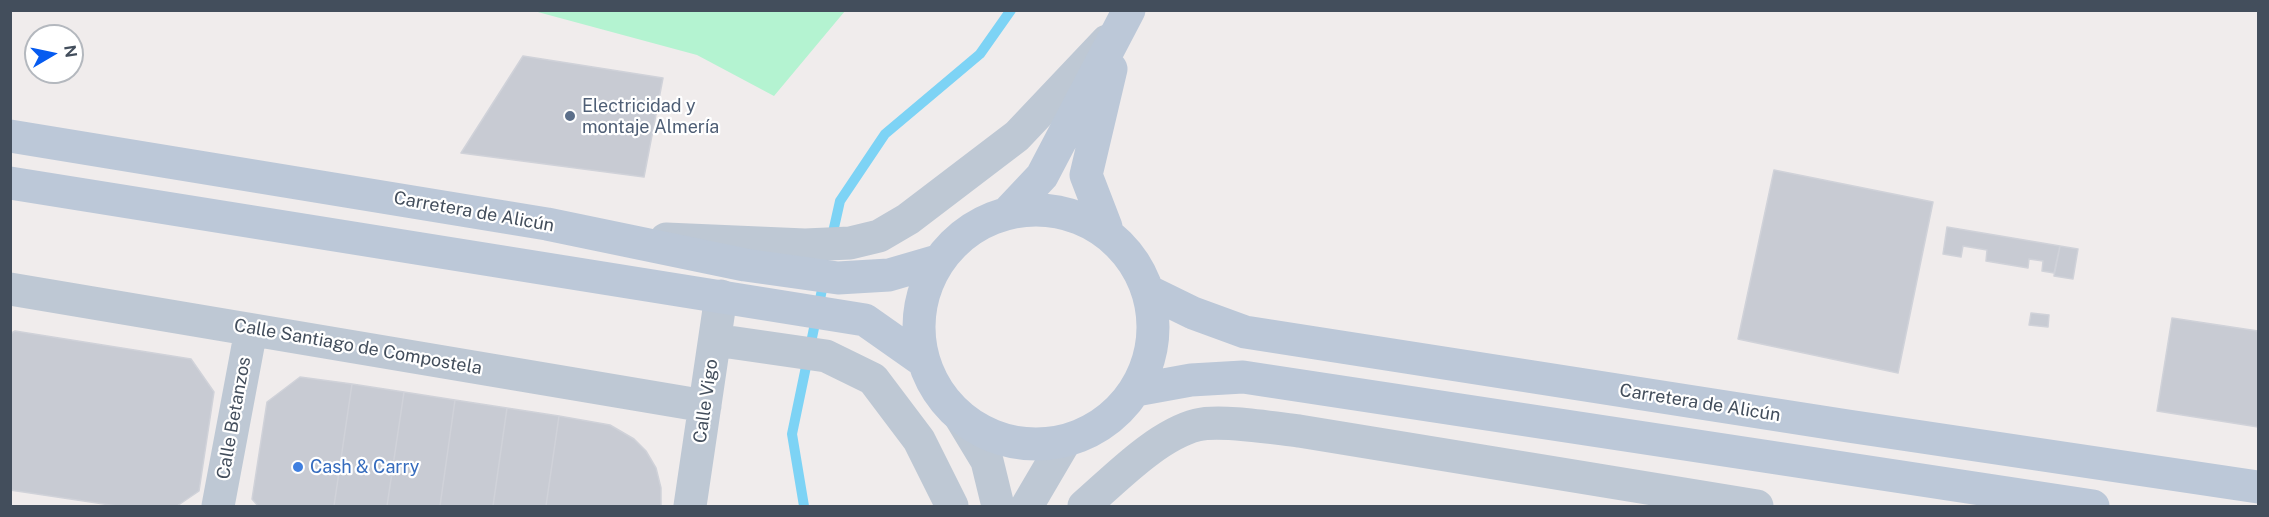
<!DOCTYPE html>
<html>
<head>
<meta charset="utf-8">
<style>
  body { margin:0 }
  #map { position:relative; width:2269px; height:517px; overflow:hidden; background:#f0ecec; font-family:"Public Sans",sans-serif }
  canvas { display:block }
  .frame { position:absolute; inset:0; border:12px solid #434e5c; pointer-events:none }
  .north { position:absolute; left:24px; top:24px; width:60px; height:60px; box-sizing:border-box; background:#fff; border:2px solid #b4b8be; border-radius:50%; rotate:81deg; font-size:16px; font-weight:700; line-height:24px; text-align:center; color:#434e5c }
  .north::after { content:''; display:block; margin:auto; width:21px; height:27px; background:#065bf0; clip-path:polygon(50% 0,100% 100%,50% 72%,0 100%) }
</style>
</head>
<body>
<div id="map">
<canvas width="2269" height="517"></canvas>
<div class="frame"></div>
<div class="north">N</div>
</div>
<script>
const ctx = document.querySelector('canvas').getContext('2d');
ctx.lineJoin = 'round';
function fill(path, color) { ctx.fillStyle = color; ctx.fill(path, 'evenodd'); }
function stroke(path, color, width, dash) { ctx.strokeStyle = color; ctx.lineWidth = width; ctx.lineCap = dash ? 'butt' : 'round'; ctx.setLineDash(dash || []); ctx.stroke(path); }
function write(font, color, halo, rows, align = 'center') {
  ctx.font = font + ' "Public Sans",sans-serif'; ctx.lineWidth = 4.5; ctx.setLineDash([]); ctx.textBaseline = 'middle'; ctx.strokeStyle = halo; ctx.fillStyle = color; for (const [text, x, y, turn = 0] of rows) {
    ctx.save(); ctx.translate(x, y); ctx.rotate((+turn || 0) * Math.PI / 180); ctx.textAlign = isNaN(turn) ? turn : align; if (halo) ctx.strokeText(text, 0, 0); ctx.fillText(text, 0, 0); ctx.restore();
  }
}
const green = new Path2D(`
  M534,11h311l-71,85 -77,-41z`);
const stream = new Path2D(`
  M831,241l9,-40 45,-67 95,-80 31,-44
  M804,506l-12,-72 32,-154`);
const building = new Path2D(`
  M523,56l140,22 -19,99 -183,-24z
  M1774,170l159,32 -35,171 -160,-34z
  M1947,227l113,19 -6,27 -12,-2 1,-10 -14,-2 -1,9 -42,-7 1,-11 -24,-4 -2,11 -18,-3z
  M2060,246l18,3 -5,30 -19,-3z
  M2031,313l18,2 -1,12 -19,-2z
  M2172,318l86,13v96l-101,-16z
  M15,331l176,28 23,33 -15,99 -22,15h-60l-107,-16v-156z
  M300,377l52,7 -18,122h-76l-6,-7 15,-97z
  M352,384l52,8 -17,114h-53z
  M404,392l51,8 -15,106h-53z
  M455,400l52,8 -14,98h-53z
  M507,408l52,8 -13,90h-53z
  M559,416l51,9 24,14 12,12 10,17 5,20v18h-115z`);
const street = new Path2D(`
  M666,239l139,6 45,-2 29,-7 29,-17 109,-83 90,-95
  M10,289l695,117
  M715,340l111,16 47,23 46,61 33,66
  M961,418l26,43 11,45
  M218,506l33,-176
  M690,506l31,-210
  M1027,506l37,-63
  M1084,506c30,-26 73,-71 113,-81 23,-6 76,3 102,6l458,75`);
const secondary = new Path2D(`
  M10,136l537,88 198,41 93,13 51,-3 48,-14
  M10,183l855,137 54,38
  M919 327a117 117 0 1 1 234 0a117 117 0 1 1-234 0Z
  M1009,211l33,-35 87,-166
  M1106,227l-20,-52 25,-106
  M1148,291l45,22 52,19 603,94 410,61
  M1136,390l55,-10 52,-3 850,129`);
const markers = [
  [570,116,6,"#5c6f8a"],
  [298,467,6,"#3f7fe0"]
];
const serviceNames = [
  ["Electricidad y",582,106],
  ["montaje Almería",582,127]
];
const streetNames = [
  ["Carretera de Alicún",474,212,10],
  ["Calle Santiago de Compostela",358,347,10],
  ["Calle Vigo",706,401,-82],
  ["Carretera de Alicún",1700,403,9],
  ["Calle Betanzos",234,418,-80]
];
const shopNames = [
  ["Cash & Carry",310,467]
];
fill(green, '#b4f3d1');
stroke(stream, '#7dd3f5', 10);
fill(building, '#c8cbd3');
stroke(building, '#d0d2d9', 1.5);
stroke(street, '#bec8d4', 33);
stroke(secondary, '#bcc8d8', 33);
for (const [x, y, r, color] of markers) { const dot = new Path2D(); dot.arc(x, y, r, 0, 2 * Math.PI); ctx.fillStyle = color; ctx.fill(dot); stroke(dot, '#fff', 2); }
write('18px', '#4e5e75', '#fff', serviceNames, 'left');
write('18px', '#434e5c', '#fff', streetNames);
write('18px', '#366cbe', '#fff', shopNames, 'left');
</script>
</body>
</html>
